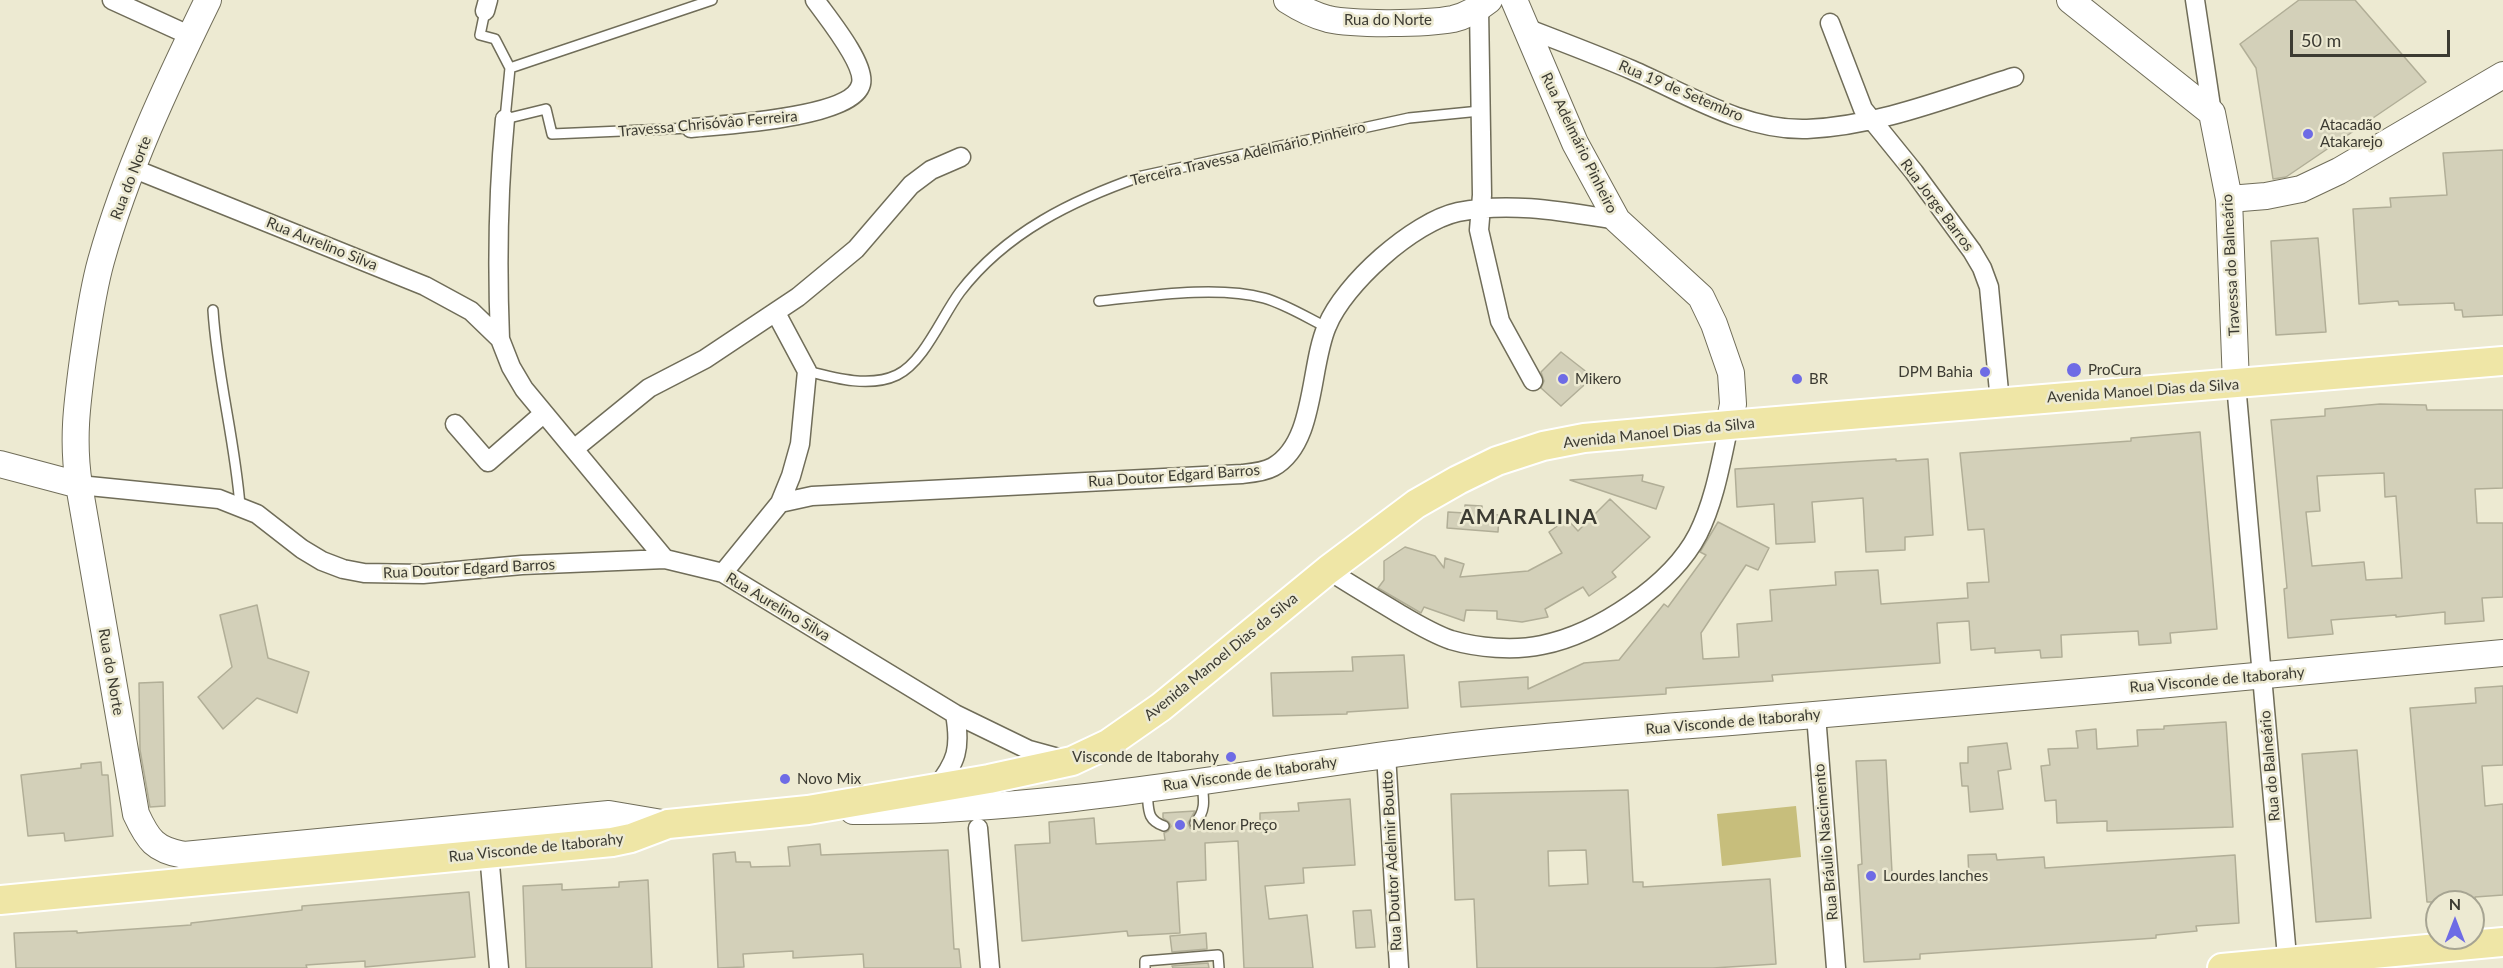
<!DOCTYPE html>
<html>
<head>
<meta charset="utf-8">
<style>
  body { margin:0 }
  #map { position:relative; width:2503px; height:968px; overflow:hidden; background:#edead2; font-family:Lato,sans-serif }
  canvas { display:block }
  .north { position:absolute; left:2425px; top:890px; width:60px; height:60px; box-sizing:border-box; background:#edead2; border:2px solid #a6a492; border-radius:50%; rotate:0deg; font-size:16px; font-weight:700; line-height:24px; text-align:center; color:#3c3b32 }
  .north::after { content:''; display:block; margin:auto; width:21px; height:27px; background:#6e6be5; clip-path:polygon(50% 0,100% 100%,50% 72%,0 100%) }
  .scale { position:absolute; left:2290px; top:30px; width:160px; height:27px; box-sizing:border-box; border:3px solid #3c3b32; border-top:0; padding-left:8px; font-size:18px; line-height:21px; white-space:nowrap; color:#3c3b32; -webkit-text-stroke:4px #edead2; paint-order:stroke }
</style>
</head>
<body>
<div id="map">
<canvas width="2503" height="968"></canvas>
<div class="north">N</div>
<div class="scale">50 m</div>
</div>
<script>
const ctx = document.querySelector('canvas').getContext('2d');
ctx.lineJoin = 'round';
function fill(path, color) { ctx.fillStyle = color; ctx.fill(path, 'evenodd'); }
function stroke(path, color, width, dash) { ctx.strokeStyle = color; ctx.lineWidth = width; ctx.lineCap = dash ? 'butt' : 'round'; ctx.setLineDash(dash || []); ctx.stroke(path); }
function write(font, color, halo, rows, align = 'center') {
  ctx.font = font + ' Lato,sans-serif'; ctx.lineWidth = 5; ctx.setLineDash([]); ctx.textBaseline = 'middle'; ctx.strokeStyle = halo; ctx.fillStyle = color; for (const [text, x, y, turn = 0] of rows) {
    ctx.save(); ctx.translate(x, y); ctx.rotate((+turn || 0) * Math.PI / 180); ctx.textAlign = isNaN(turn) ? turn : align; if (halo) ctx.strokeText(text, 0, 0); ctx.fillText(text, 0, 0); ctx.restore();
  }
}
const green = new Path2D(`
  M1796,806l5,51 -79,9 -5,-52z`);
const building = new Path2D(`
  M2299,0h56l71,82 -140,95 -13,2 -17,-111 -16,-24z
  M2503,150v165l-40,2 -1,-7h-7l-1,-7 -55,2 -1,-4 -39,3 -6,-95 38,-2 -1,-9 57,-3 -4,-42z
  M2318,238l8,94 -50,3 -5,-94z
  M1561,352l32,25 -32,29 -20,-18 3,-7 -3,-9z
  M2380,404l46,1 1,5h76v78l-28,1 2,34h26v74l-21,1 2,23 -39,3v-12l-49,5v-2l-65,5 2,14 -45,4 -4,-49 3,-1 -16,-168 54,-4v-7zM2384,473l1,24 11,-1 6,82 -36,2 -2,-18 -52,4 -6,-54 14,-1 -3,-35z
  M2200,432l17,197 -47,4 1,10 -32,2 -1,-14 -77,4 1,22 -21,1 -1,-8 -45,3v-5l-24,2 -2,-29 -32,2 3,40 -168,12 1,6 -107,7v6l-205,13 -2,-25 69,-5v12l56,-26 35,-3 45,-56 4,3 38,-52 -6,-3 18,-30 51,26 -11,22 -12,-5 -45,68 2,26 36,-2 -2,-33 35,-3 -2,-31 66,-5 -1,-13 43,-2 3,34 87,-6 -1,-15 22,-1 -5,-53 -16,1 -8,-77 171,-12v-3z
  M1896,459v2l32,-2 5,76 -28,2v13l-39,2 -3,-54 -51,4 3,40 -39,2 -2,-40 -37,3 -2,-38z
  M1643,475l-1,6 22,6 -8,22 -86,-29z
  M1610,499l40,38 -38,35 4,5 -27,19 -6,-9 -38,22 3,8 -26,5 -25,-3v-8l-31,-1 -2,11 -40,-14 -3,6 -43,-25 6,-8v-19l21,-14 30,9 9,12 1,-10 19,6 -4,13 68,-6 34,-18 -13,-21 18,-13 11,12z
  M1465,505l17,1v8l17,1 -1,17 -51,-4 1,-16 17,1z
  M257,605l11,53 41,14 -12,41 -40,-15 -34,31 -25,-32 34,-30 -12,-52z
  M1404,655l4,53 -61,4v2l-74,2 -2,-43 82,-2 -1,-14z
  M163,682l2,124 -15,1 -10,-57 -1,-67z
  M2503,686v79l-21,1 3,40 18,-2v91l-28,2 1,5h-49l-17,-194 66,-5 -1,-15z
  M2226,722l7,105 -126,4v-10l-50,2 -1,-23 -11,1 -4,-35 9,-1 -2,-16 30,-1 -2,-17 20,-2 1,20 41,-3 -1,-16 27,-1v-3z
  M2007,743l4,26 -13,2 5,38 -33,3 -2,-26h-6l-2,-23h8v-16z
  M2357,750l14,168 -55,4 -14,-168z
  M1886,760l6,112h22l1,9 54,-2 -1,-24 28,-1 1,6 47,-3 1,11 190,-13 4,68 -43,3 1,5 -41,4v3l-236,16v5l-56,3 -6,-97 4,-1 -6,-103z
  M101,762l1,13h6l5,61 -48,5 -1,-8 -36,3 -7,-61 60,-7v-4z
  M1628,790l5,92h10v5l127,-8 6,85 -63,4h-236l-3,-69 -19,1 -4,-106zM1586,850l2,34 -39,2 -1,-35z
  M1350,799l5,66 -52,3 1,15 -39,3 4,33 38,-4 6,53h-69l-6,-127 -33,2 1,37 -29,2 3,51 -52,3 -1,-5 -105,10 -7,-96 35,-2 -1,-21 45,-4 2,26 69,-4 -1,-7 4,-2 3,-5 -2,-4 -6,-4v-5l32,-2 -7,12 2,5 5,2 8,-6 57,-3v-8l39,-2 -1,-8z
  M820,844l1,11 127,-5 6,99h5l2,19h-97l-1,-14 -70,4v-7l-50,3 1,13 -26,1 -5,-114 22,-2 1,10h14l1,5 39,-1 -2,-19z
  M648,880l4,88h-126l-3,-82 39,-2v6l57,-3v-5z
  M469,892l6,65 -110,10v-6l-59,4 1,3h-291l-2,-35 63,-2v2l114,-8v-2l111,-13v-4z
  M1371,910l4,37 -19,1 -3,-37z
  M1206,933l1,16 -35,3 -2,-16z
  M1208,963l1,5h-36l-1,-2z`);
const lane = new Path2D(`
  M485,11l-5,24 15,4 15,29 -5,51 41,-10 6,25 139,-6
  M510,68l202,-68
  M1099,301c48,-5 118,-16 165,-3 21,6 42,19 62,29
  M213,310c4,66 22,130 27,196
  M807,371c27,7 63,17 90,4 27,-13 45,-59 63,-83 46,-60 113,-92 182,-116l267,-58 71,-7
  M1147,792c2,17 -1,28 17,34
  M1195,823c11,-12 9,-23 7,-39
  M1145,968v-7l73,-6 1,13`);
const street = new Path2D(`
  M112,0l79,36
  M2195,0l17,113
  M1479,8l3,187 -3,35 21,91 33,60
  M485,11l3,-11
  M1830,23l33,86 51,63 58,79 10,17 7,19 11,115
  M1526,28c36,14 71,27 106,42 55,24 113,61 175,59 71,-3 140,-31 207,-52
  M691,128c30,-3 162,-10 170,-44 5,-20 -34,-67 -46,-84
  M132,168l293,118 46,25 29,28 11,28 13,22 141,170
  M776,313l31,58 -7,73 -9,32 -11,27
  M500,339c-3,-74 -2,-147 5,-220
  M2236,384l52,584
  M455,424l33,38 55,-48
  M574,449l75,-61 56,-29 93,-62 58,-48 55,-64 20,-15 30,-13
  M79,485l140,14 38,15 45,35 20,12 21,8 21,4 59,1 99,-9 143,-6 58,14 232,141 74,36 33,9
  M1328,570c23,15 47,29 70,43 17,10 35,21 53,27 27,8 63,11 91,5 55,-11 130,-60 156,-111 17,-34 23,-73 31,-109
  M723,573l57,-70 32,-7 430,-22c10,-1 22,-2 31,-7 43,-24 36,-100 54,-141 17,-42 86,-104 131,-114 52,-11 108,0 159,8
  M1816,715l20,253
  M1386,754l13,214
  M935,789c22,-27 26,-41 20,-75
  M978,828l12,140
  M489,853l10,115`);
const secondary = new Path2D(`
  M208,0c-41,84 -82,171 -107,261 -9,32 -13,65 -18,98 -6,45 -11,81 -4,126l57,329c12,26 19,36 48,41l425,-41 59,10
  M1287,0c14,9 26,15 41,19 27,6 98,5 125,0 13,-3 26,-11 36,-19
  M1514,0l61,143 42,77 84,77 13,27 17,49 2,31 -4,21
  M2070,0l142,113 17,86 7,185
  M2229,199l37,-3 35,-7 38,-18 164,-96
  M0,464l79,21
  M853,811c209,2 413,-44 620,-67 114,-12 228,-19 341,-29 230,-19 459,-40 689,-62`);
const primary = new Path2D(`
  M0,900l612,-58 19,-4 37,-14 140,-14 181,-31 83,-18 36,-17 53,-37 167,-137 88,-66 42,-24 39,-19 46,-15 41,-8 145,-13 774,-64
  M2222,968l281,-26`);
const markers = [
  [2308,134,6,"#6e6be5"],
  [2074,370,8,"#6e6be5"],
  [1985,372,6,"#6e6be5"],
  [1563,379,6,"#6e6be5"],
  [1797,379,6,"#6e6be5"],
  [1231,757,6,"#6e6be5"],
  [785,779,6,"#6e6be5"],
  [1180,825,6,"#6e6be5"],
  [1871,876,6,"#6e6be5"]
];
const streetNames = [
  ["Rua do Norte",1388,20],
  ["Rua 19 de Setembro",1681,91,23],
  ["Travessa Chrisóvâo Ferreira",708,124,-5],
  ["Rua Adelmário Pinheiro",1579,143,64],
  ["Terceira Travessa Adelmário Pinheiro",1248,154,-13],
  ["Rua do Norte",131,178,-69],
  ["Rua Jorge Barros",1937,205,53],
  ["Rua Aurelino Silva",322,244,22],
  ["Travessa do Balneário",2231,265,-93],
  ["Avenida Manoel Dias da Silva",2143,391,-4],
  ["Avenida Manoel Dias da Silva",1659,433,-6],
  ["Rua Doutor Edgard Barros",1174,476,-4],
  ["Rua Doutor Edgard Barros",469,569,-3],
  ["Rua Aurelino Silva",778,607,31],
  ["Avenida Manoel Dias da Silva",1221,657,-39],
  ["Rua do Norte",111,672,80],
  ["Rua Visconde de Itaborahy",2217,680,-5],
  ["Rua Visconde de Itaborahy",1733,722,-5],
  ["Rua do Balneário",2270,766,-95],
  ["Rua Visconde de Itaborahy",1250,774,-8],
  ["Rua Bráulio Nascimento",1826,842,-95],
  ["Rua Visconde de Itaborahy",536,848,-6],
  ["Rua Doutor Adelmir Boutto",1392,861,-93]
];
const poiNames = [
  ["Atacadão",2320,125],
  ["Atakarejo",2320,142],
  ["ProCura",2088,370],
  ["DPM Bahia",1973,372,"right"],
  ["Mikero",1575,379],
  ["BR",1809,379],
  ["Visconde de Itaborahy",1219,757,"right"],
  ["Novo Mix",797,779],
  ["Menor Preço",1192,825],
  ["Lourdes lanches",1883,876]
];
const districtNames = [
  ["AMARALINA",1529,517]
];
fill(green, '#c7be7c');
fill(building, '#d3d0b9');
stroke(building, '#b1ae97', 1.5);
stroke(lane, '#706d59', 12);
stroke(street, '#706d59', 21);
stroke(secondary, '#706d59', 28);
stroke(primary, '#fff', 32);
stroke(lane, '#fff', 9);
stroke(street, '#fff', 18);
stroke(secondary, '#fff', 26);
stroke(primary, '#efe6a6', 28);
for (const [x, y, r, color] of markers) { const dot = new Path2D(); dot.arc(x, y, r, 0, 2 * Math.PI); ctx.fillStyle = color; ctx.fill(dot); stroke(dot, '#edead2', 2); }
write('15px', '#3c3b32', '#edead2', streetNames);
write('15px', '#3c3b32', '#edead2', poiNames, 'left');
ctx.letterSpacing = '1.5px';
write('bold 21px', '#3c3b32', '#edead2', districtNames);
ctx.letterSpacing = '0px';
</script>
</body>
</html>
